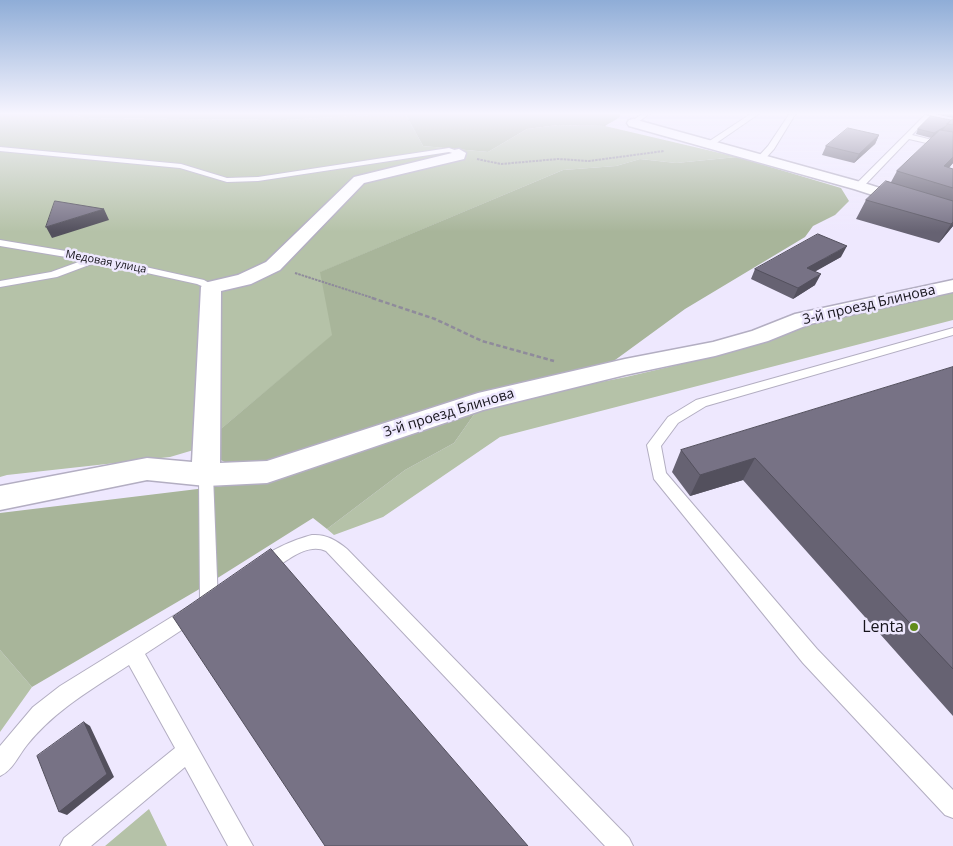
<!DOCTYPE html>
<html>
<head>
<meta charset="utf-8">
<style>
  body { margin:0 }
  canvas { display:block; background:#eee8fe }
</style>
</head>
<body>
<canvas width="953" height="846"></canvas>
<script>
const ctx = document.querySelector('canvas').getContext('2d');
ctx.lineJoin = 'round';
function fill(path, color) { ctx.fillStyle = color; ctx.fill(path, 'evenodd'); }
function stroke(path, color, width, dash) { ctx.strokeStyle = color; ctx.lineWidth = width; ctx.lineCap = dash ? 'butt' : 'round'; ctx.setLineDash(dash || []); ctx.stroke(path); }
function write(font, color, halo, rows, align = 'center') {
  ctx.font = font + ' "Open Sans",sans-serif'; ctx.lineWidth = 5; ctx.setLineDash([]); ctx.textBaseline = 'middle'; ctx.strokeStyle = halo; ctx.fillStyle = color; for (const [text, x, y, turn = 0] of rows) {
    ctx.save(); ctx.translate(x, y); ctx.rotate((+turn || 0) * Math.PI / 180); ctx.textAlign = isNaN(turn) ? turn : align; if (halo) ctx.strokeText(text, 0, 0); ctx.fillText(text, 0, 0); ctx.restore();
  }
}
const green = new Path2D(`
  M0,113h69l15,5 201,2 120,-7 18,33 65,6 39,-23 31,-4 47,1 132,31 -61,6 -36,-4 -24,7 -53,4 -242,102 12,63 -136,114 -27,8 -163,18 -7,2z
  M953,291v29l-453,117 -117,80 -49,18 -7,-6 78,-59 49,-27 26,-37 146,-29 94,-22 48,-16 39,-17z
  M0,650l32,37 -32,45z
  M149,809l18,37h-62z`);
const forest = new Path2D(`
  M69,113h551v4l-15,9 -47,-1 -31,4 -39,23 -65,-6 -18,-33 -120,7 -201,-2z
  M737,157l104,31 8,13 -14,14 -22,11 -8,11 -120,72 -74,54 -345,99 -39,1 -30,-14 135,-114 -12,-63 243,-102 53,-4 24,-7 36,4z
  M480,406l-26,37 -49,27 -78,59 -14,-11 -105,66 -176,103 -32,-37v-137l280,-34z`);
const pathFar1 = new Path2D(`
  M477,159l24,5 57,-5 31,2 75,-10
  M295,273l81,26`);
const path = new Path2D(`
  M372,298l63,21 47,22 72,20`);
const service = new Path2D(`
  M643,113h8l-16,11h-4v-2z
  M752,113h8l-48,33 -7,-2z
  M790,113h6l-22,36 -10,11h-6l-1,-2 11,-12z
  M925,115l5,1 -18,19 41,10v4l-44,-10 -47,49h-6v-4z
  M0,147l181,17 46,14 31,-1 191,-29 14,5 -4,2 -10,-3 -191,29 -31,1 -47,-14 -180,-17z
  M0,240l96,16 108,24 12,7 -5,3 -14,-6 -100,-22 -40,15 -57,10v-6l51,-9 33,-12 -84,-14z
  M953,328v7l-247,71 -28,17 -17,23 5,27 151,176 136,141v28l-8,-3 -142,-152 -149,-184 -7,-34 21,-28 28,-17z
  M206,469l5,2 2,4 5,128 -3,6 -6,3 -6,-3 -3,-6 -1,-128 2,-4z
  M312,535c14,-1 24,5 35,14l282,289 4,8h-28l-279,-295c-19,-9 -41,11 -56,21l-6,3 -6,-3 -3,-5c7,-15 41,-28 57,-32z
  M191,605l6,3 3,6 -3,6 -52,34 108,192h-25l-43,-79 -94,79h-31l4,-8 111,-90 -46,-83c-37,24 -74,45 -102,80 -9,11 -14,25 -27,31v-30l33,-39 27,-21z`);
const minor = new Path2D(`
  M633,119l231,64 89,28v10l-99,-32 -225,-63 -2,-3 2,-3z
  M459,149l7,4 -2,6 -100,24 -84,87 -29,14 -30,7 -1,172 47,-2 211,-68 147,-34 88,-17 39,-11 43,-17 158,-34v12l-143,32 -42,17 -53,15 -90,19 -142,35 -216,73 -61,3 -59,-6 -147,30v-24l147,-28 45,4 9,-175 3,-4 34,-8 28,-13 88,-85 98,-24 2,-3z`);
const wall = new Path2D(`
  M935,113h18v5l-18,-4z
  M953,119v44l-4,5 4,1v57l-14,17 -83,-24 10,-19 25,-18 6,-11 37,-35 -3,2 -15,-4 2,-5 33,-9z
  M879,135l-4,9 -21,19 -32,-8 4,-9z
  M841,257l-26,14v14l-22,14 -42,-20 4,-10z
  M953,367v349l-210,-236 -53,16 -18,-24 9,-22z`);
const shadedWall = new Path2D(`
  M946,126l-3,4 -12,8 3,-5z
  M879,135l-4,9 -21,19 5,-9z
  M953,157v6l-19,21 10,-18z
  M104,209l5,11 -57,18 -6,-11z
  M953,222v4l-14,17 12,-19z
  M847,246l-6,11 -39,22 5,-11z
  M821,274l-6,11 -22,14 5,-11z
  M755,458l-12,22 -53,16 10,-21z
  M84,722l6,4 24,51 -47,38 -8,-3z`);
const building = new Path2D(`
  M931,116l20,4 -5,6 -12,7 -16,-4z
  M953,119v6l-6,-1z
  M848,128l31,7 -20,19 -33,-8z
  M940,130l13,2v25l-9,9 9,3v19l-56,-17z
  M886,181l67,20v21l-2,2 -85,-24z
  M55,201l49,8 -58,18z
  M818,234l29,12 -40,22 14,6 -23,14 -43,-19z
  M953,367v302l-198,-211 -55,17 -19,-25z
  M271,549l257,297h-203l-152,-229z
  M84,722l23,52 -48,38 -22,-56z`);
const markers = [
  [914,627,5,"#628c1b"]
];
const farStreetnames = [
  ["Медовая улица",106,262,11]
];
const streetNames = [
  ["3-й проезд Блинова",869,305,-13],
  ["3-й проезд Блинова",449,413,-17]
];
const nearPoinames = [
  ["Lenta",904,627]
];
fill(green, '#b5c2a8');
fill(forest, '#a8b59a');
stroke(service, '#b3aec2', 2);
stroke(minor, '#b3aec2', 3);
stroke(pathFar1, '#8f8b9b', 2, [2.5, 1]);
stroke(path, '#8f8b9b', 2.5, [4.5, 2.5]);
fill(service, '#fff');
fill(minor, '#fff');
fill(wall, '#666272');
fill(shadedWall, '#53505d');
fill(building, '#777285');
stroke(building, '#53505d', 1);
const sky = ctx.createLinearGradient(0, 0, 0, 232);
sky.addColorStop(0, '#8fadd7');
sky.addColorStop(0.49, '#f7f5ff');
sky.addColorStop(1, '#f7f5ff00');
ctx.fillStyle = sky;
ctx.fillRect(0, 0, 953, 232);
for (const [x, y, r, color] of markers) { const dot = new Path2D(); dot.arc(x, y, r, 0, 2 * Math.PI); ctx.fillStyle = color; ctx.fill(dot); stroke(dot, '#eee8fe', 2); }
write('11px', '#16141b', '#eee8fe', farStreetnames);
write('14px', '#16141b', '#eee8fe', streetNames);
write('16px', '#16141b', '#eee8fe', nearPoinames, 'right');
</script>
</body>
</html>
